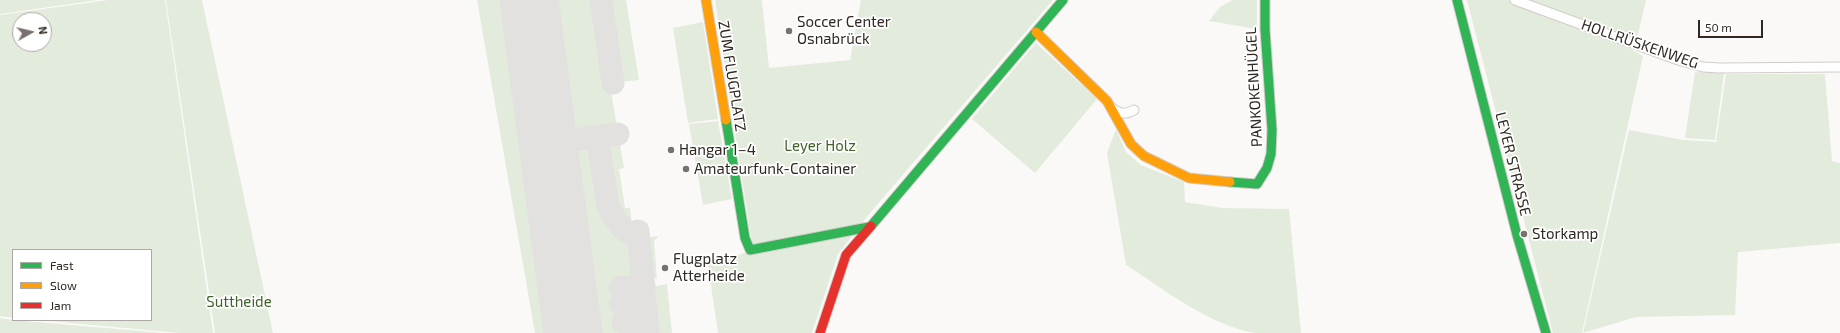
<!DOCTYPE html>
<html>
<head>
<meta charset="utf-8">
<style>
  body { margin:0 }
  #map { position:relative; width:1840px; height:333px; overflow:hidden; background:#fbf9f7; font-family:"Exo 2",sans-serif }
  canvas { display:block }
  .legend { position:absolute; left:12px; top:249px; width:140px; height:72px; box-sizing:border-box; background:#fff; border:1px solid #ada9a7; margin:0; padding:5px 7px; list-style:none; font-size:12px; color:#312822 }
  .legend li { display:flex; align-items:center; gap:8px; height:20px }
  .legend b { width:20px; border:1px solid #ada9a7 }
  .north { position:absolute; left:12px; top:12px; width:40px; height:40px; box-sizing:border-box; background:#fff; border:1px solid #ada9a7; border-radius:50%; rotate:82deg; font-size:11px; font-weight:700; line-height:16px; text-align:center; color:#312822 }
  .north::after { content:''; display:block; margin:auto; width:14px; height:18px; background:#78716d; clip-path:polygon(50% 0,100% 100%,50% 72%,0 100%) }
  .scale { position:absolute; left:1698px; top:20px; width:65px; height:18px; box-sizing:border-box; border:2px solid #312822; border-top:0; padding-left:5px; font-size:12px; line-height:14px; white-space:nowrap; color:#312822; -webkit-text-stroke:3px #fff; paint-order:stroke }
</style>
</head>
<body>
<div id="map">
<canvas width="1840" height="333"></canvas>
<ul class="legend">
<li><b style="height:5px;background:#30b455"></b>Fast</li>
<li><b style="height:5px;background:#ff9f0a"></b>Slow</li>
<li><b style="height:5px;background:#e5322d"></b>Jam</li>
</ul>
<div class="north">N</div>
<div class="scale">50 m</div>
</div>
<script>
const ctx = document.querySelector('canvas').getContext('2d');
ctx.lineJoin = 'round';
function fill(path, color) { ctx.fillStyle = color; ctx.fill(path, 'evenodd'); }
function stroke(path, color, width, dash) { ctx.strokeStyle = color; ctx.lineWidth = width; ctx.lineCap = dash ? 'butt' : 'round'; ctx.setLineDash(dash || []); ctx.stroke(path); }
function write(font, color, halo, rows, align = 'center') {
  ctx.font = font + ' "Exo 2",sans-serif'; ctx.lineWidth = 3.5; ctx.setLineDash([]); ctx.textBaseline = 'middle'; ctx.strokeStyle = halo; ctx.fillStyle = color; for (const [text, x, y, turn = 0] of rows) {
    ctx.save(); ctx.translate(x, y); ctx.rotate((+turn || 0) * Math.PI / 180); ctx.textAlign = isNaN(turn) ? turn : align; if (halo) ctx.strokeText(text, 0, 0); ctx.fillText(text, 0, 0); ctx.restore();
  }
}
const green = new Path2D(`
  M0,0h98l-98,14z
  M108,0h57l48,333h-34l-140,-13h112v-70h-138v68l-13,-2v-301zM20,20h24v24h-24z
  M166,0h36l71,333h-58z
  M477,0h39l45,333h-26z
  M542,0h54l21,127 -55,9 -2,-1z
  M606,0h20l13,80 -21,2z
  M715,0h47l7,68 81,-8 11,-60h192l-183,213 -32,41 -26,79h-94l-10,-68 45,-15z
  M1232,0h25v29l-48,-8 11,-14z
  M1467,0h179l-9,39 -80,-29 86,46 -61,277h-29z
  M703,22l15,97 -30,4 -15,-95z
  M1036,43l61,56 -62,74 -63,-54z
  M1695,72l29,1 -9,67 -30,-2z
  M1726,74h99l7,87 8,2v80l-102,9 -3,63 -99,2 -53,16 46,-203 55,10 32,2z
  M718,121l14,78 -29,6 -14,-81z
  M1116,129l10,23 15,13 43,17 1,20 38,6 66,1 12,124c-15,0 -32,0 -46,0 -46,-8 -90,-43 -129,-68l-19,-112z
  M619,139l5,29 -5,1 6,39h5l2,18h-5l-8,-7 -7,-15 -9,-50 3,-13z
  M588,144l5,5 2,7 9,50 4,10 6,9 20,20 9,88h-56l-25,-184 1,-2z
  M656,236l2,1 -4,4 3,38 -7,-2 -2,-4 -3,-31 2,-4z
  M667,284l5,49h-19l-3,-42 3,-4z
  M0,318l13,2 151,13h-164z`);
const taxiway = new Path2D(`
  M601,0l12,83
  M545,124l5,12 10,6
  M591,137l7,6 10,62c4,10 9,18 17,25 6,4 12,6 14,13
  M550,161l3,-12 7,-7 58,-8
  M638,231l10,102
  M620,288l24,-3
  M621,304l24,-1
  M623,322l24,-2`);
const runway = new Path2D(`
  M529,0l44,333`);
const street = new Path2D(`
  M1515,0l163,60 25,7 17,1 120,-1
  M1112,108c8,6 13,7 22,2`);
const fast = new Path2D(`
  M1457,0l60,235 29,98
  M726,120l19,118 5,12 119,-23
  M1230,182l27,2 10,-16 4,-14 1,-24 -7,-101v-29
  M871,226l192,-226`);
const slow = new Path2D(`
  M706,0l20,120
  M1036,32l71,69 24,43 13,12 45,22 41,4`);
const jam = new Path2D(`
  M820,333l26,-78 25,-29`);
const markers = [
  [789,31,4,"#78716d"],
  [671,150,4,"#78716d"],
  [686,169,4,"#78716d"],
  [1524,234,4,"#78716d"],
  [665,268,4,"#78716d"]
];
const poiNames = [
  ["Soccer Center",797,22],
  ["Osnabrück",797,39],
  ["Hangar 1–4",679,150],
  ["Amateurfunk-Container",694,169],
  ["Storkamp",1532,234],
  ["Flugplatz",673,259],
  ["Atterheide",673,276]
];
const streetNames = [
  ["HOLLRÜSKENWEG",1640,44,19],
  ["ZUM FLUGPLATZ",732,76,81],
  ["PANKOKENHÜGEL",1254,87,-93],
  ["LEYER STRASSE",1513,164,76]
];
const parkNames = [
  ["Leyer Holz",820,146],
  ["Suttheide",239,302]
];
fill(green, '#e3ebdc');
stroke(taxiway, '#e2e1df', 23);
stroke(runway, '#e2e1df', 59);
stroke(street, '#d1ccc8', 11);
stroke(fast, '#d1ccc8', 11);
stroke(slow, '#d1ccc8', 11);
stroke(jam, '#d1ccc8', 11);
stroke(street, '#fefefe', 9);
stroke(fast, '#30b455', 9);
stroke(slow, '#ff9f0a', 9);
stroke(jam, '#e5322d', 9);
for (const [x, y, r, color] of markers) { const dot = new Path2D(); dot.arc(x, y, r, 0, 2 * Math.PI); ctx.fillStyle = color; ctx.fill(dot); stroke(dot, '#fff', 1.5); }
write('15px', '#312822', '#fff', poiNames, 'left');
write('15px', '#312822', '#fff', streetNames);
write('15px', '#41622a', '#fff', parkNames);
</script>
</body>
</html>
